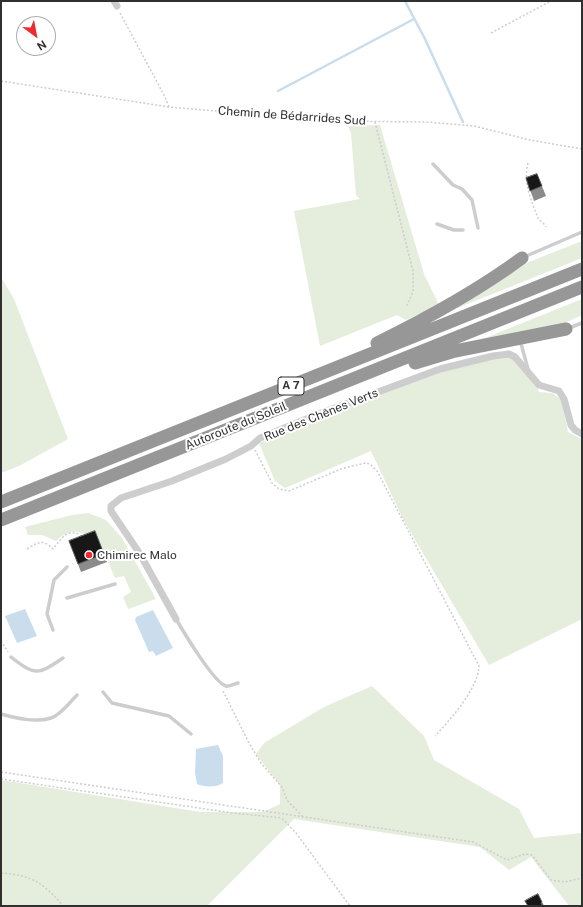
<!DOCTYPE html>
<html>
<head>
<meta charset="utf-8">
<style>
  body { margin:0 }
  #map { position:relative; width:583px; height:907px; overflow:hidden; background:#fff; font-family:"Public Sans",sans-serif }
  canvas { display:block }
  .frame { position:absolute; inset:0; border:2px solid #303030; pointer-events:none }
  .north { position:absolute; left:16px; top:16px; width:40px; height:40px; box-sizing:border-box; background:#fff; border:1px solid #acacac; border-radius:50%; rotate:148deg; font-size:11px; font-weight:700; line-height:16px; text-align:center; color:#303030 }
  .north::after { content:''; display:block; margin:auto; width:14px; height:18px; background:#eb2d31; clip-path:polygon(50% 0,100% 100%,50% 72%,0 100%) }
</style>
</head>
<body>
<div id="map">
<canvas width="583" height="907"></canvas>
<div class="frame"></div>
<div class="north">N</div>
</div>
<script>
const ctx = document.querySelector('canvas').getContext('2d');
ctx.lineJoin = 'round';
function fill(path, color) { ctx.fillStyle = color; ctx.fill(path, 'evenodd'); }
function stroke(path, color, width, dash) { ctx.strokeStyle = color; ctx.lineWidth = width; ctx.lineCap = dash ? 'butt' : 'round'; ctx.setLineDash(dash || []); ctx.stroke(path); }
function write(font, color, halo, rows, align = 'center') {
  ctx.font = font + ' "Public Sans",sans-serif'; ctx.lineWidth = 4; ctx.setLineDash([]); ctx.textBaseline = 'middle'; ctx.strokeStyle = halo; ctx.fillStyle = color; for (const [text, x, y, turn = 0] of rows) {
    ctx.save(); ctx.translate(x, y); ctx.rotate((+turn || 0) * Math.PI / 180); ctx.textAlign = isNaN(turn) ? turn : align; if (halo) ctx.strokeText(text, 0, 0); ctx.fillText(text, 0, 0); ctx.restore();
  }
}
const green = new Path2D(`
  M380,125l44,149 15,31 -33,15 -9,-5 -77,31 -26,-135 66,-12 -4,-4 -5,-62 -3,-7z
  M582,241v17l-127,51 74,-47z
  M1,277l13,22 54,140 -49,27 -18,7z
  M582,299v16l-30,14 -79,14z
  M515,354l15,14 9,24 13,1 10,7 6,32 14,7v180l-93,46 -85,-144 -33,-70 -86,37 -10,-7 -16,-38 182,-73z
  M88,513l18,7 16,18 34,61 -28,10 -5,-12 8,-5 -7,-16 -9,2 -17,-40c-19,-5 -26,-12 -42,3l-14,-6h-14l-3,-8 47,-12z
  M372,686l52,50 10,24 85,49 15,29 48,-5v73h-13l-38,-49 -22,13 -29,-23 -186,-28 -87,87h-206v-126l199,32h63l17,-8v-19l-24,-31 8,-11 60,-36z`);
const water = new Path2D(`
  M25,609l12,27 -20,7 -12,-27z
  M153,610l20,38 -17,8 -3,-5 -4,1 -14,-32 1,-3z
  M218,745l5,11v27c-7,5 -20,4 -26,1l-2,-11 1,-24z`);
const stream = new Path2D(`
  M405,1l20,38 38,83
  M278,91l136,-72`);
const path = new Path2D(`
  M120,13l44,82 5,12
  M491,33l60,-32
  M1,81l168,26 166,14 91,1 48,4 56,14 52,9
  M375,122l38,149v21l-7,15
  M528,163c-5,19 3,37 10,55 2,3 6,5 8,9
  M255,450l17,33 7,6 10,2 52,-22 24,-6 5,1 7,7 102,195c-1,23 -29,54 -44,70
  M27,549c11,-7 16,-10 26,0 9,-11 15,-23 30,-12
  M1,641l7,11
  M223,691l26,52 12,20 21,24 5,13 16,17
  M1,772l472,70 34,18 18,-6 7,1 19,25 14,2 17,-4
  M1,779l232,34 49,5 14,15 54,73
  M1,873c30,2 43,10 62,33`);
const lane = new Path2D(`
  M433,164l20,21 9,4 10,11 6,28
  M437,224l17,6h9
  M524,257l58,-25
  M569,328l13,-5
  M520,340l8,29
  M67,598l48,-14
  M176,619c7,12 38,64 50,67 3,1 8,-2 12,-3
  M53,630l-6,-16 7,-34 13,-13
  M11,657c24,19 27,18 52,1
  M103,692l9,11 57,13 22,18
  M1,714c15,4 35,9 50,4 10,-3 19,-16 26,-23`);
const street = new Path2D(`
  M114,1l3,5
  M176,619l-36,-65 -29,-43v-5l10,-8 51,-17 54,-22 25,-13 9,-8 56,-23 124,-46 53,-13 16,-2 6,3 24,28 20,6 5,8 7,26 4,5 7,4`);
const highway = new Path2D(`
  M377,343c51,-25 100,-52 145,-85
  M415,363l40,-12 111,-22
  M1,502l581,-233
  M1,520l581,-233`);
const wall = new Path2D(`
  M537,174l9,22 -12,5 -8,-23z
  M95,531l12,31 -26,10 -12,-31z`);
const shadedWall = new Path2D(`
  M542,902l2,4h-2l-1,-3z`);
const building = new Path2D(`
  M537,174l5,12 -12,5 -4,-13z
  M95,531l9,23 -26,10 -9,-23z
  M538,894l4,8 -1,1 1,3h-14l-3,-5z`);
const markers = [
  [89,555,4,"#eb2d31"]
];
const shields = [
  [291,386,26]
];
const shieldNames = [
  ["A 7",291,386]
];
const streetNames = [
  ["Chemin de Bédarrides Sud",292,116,4],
  ["Rue des Chênes Verts",321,415,-22],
  ["Autoroute du Soleil",236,426,-22]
];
const poiNames = [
  ["Chimirec Malo",97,555]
];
fill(green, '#e5eddd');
fill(water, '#c9dded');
stroke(stream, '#c9dded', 2.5);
stroke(path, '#cdcdcd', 1.5, [2, 2]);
stroke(lane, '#cdcdcd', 3.5);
stroke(street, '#cdcdcd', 7);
stroke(highway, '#979797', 13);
fill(wall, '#8b8b8b');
fill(shadedWall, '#5d5d5d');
fill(building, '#171717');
stroke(building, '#5d5d5d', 1);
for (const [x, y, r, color] of markers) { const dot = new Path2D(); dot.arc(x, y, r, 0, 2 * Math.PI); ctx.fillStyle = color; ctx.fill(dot); stroke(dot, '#fff', 1.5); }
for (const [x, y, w] of shields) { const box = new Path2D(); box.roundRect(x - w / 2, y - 9, w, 18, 3); ctx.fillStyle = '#fff'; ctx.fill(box); stroke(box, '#303030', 1); }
write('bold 11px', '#303030', null, shieldNames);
write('12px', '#303030', '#fff', streetNames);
write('12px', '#303030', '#fff', poiNames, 'left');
</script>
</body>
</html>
